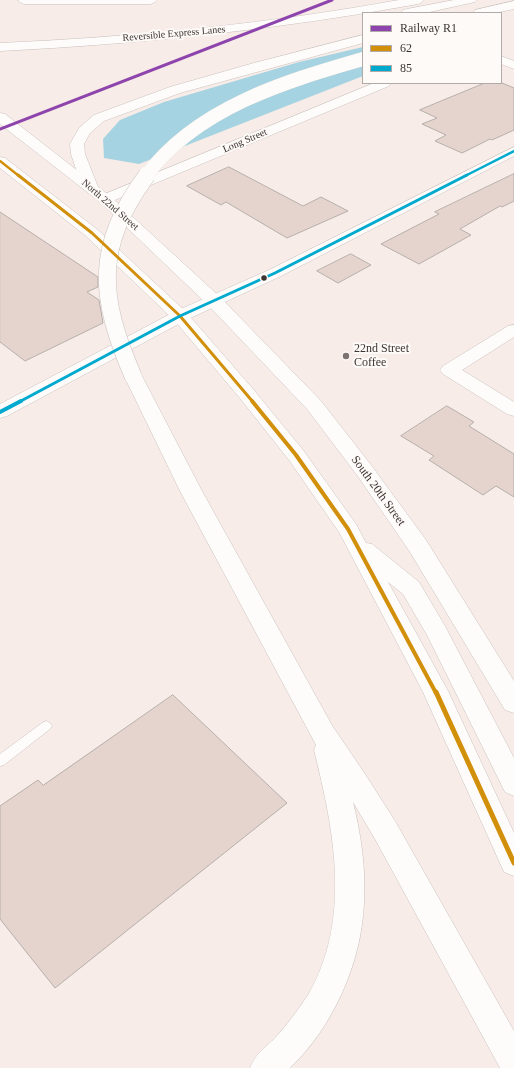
<!DOCTYPE html>
<html>
<head>
<meta charset="utf-8">
<style>
  body { margin:0 }
  #map { position:relative; width:514px; height:1068px; overflow:hidden; background:#f7ece7; font-family:Georgia,serif }
  canvas { display:block }
  .legend { position:absolute; left:362px; top:12px; width:140px; height:72px; box-sizing:border-box; background:#fefaf8; border:1px solid #b0aba8; margin:0; padding:5px 7px; list-style:none; font-size:12px; color:#3c3431 }
  .legend li { display:flex; align-items:center; gap:8px; height:20px }
  .legend b { width:20px; border:1px solid #b0aba8 }
</style>
</head>
<body>
<div id="map">
<canvas width="514" height="1068"></canvas>
<ul class="legend">
<li><b style="height:5px;background:#8e44ad"></b>Railway R1</li>
<li><b style="height:5px;background:#d28f0a"></b>62</li>
<li><b style="height:5px;background:#00a9ce"></b>85</li>
</ul>
</div>
<script>
const ctx = document.querySelector('canvas').getContext('2d');
ctx.lineJoin = 'round';
function fill(path, color) { ctx.fillStyle = color; ctx.fill(path, 'evenodd'); }
function stroke(path, color, width, dash) { ctx.strokeStyle = color; ctx.lineWidth = width; ctx.lineCap = dash ? 'butt' : 'round'; ctx.setLineDash(dash || []); ctx.stroke(path); }
function write(font, color, halo, rows, align = 'center') {
  ctx.font = font + ' Georgia,serif'; ctx.lineWidth = 4; ctx.setLineDash([]); ctx.textBaseline = 'middle'; ctx.strokeStyle = halo; ctx.fillStyle = color; for (const [text, x, y, turn = 0] of rows) {
    ctx.save(); ctx.translate(x, y); ctx.rotate((+turn || 0) * Math.PI / 180); ctx.textAlign = isNaN(turn) ? turn : align; if (halo) ctx.strokeText(text, 0, 0); ctx.fillText(text, 0, 0); ctx.restore();
  }
}
const water = new Path2D(`
  M363,47v29l-224,88 -35,-6 -1,-19 17,-19 44,-18 135,-40z`);
const building = new Path2D(`
  M485,83h17l12,5v42l-22,10 -2,-1 -28,14 -27,-12 11,-6 -24,-11 15,-6 -17,-8z
  M229,167l74,39 18,-9 27,14 -61,27 -61,-36 -5,3 -34,-19z
  M514,174v27l-12,6 -2,-1 -40,23 11,6 -52,29 -38,-20 58,-30 -4,-2z
  M0,212l98,65v10l-11,5 12,8 4,23 -78,38 -25,-19z
  M351,254l20,11 -33,18 -21,-12z
  M447,406l27,16 -5,4 45,28v43l-18,-11 -13,9 -54,-35 5,-4 -33,-20z
  M173,695l114,108 -232,185 -55,-69v-113l38,-26 5,5z`);
const service = new Path2D(`
  M46,721l4,2 2,3 -2,3 -46,36 -4,1v-12l42,-31z`);
const minor = new Path2D(`
  M501,56l13,5v8l-13,-5z
  M374,83h17l-2,3 -279,116 -5,1 -5,-1 -2,-3 2,-3z
  M514,147v9l-233,120 -95,44 -179,96 -7,2v-14l174,-92 95,-42z
  M514,325v12l-52,33 52,32v14l-7,-2 -64,-40 -3,-4 3,-4 65,-40z`);
const primary = new Path2D(`
  M0,113l5,1 105,82 110,101 101,104 50,64 55,75 88,141v32l-9,-3 -95,-158 -53,-77 -50,-66 -99,-104 -108,-103 -100,-78z
  M0,157l5,1 93,72 88,82 67,77 50,61 53,74 10,19 6,1 47,38 26,44 69,132v38l-9,-4 -78,-157 -24,-41 -15,-12 60,109 66,142v43l-10,-4 -81,-180 -84,-160 -50,-72 -50,-63 -65,-77 -88,-84 -86,-68z`);
const motorway = new Path2D(`
  M18,0h139l-2,2 -4,2h-127l-4,-2z
  M399,0h25l-2,2 -4,2c-138,25 -277,40 -418,47v-8c134,-6 267,-19 399,-43z
  M454,0h23l-2,2 -50,11h-24l2,-3 4,-1z
  M514,1v8l-19,4h-22l2,-3z
  M363,35v8l-183,50 -76,28 -14,12 -6,11 1,10 13,33 -3,3 -5,2 -5,-2 -3,-3 -11,-33 -1,-10 9,-16 15,-13 76,-28 84,-24z
  M133,370l7,2 2,4 60,115 131,236 30,44 32,50 119,210v37h-14l-125,-229 -22,-37c8,33 13,66 11,100 -2,60 -31,125 -74,166h-40c7,-16 13,-18 25,-30 12,-13 23,-28 33,-43 44,-75 26,-165 6,-245l2,-5 -136,-254 -56,-115 2,-4z`);
const motorwayBridgeFar1 = new Path2D(`
  M146,176c50,-68 140,-95 217,-117`);
const motorwayBridge = new Path2D(`
  M133,376c-34,-79 -39,-129 14,-201`);
const bus1Far3 = new Path2D(`
  M0,161l19,15`);
const bus1Far2 = new Path2D(`
  M18,175l74,58 88,83 73,86`);
const bus1Far1 = new Path2D(`
  M252,401l44,54 52,74 88,164`);
const bus1 = new Path2D(`
  M436,692l78,171`);
const bus2Far2 = new Path2D(`
  M465,176l49,-25`);
const bus2Far1 = new Path2D(`
  M19,402l161,-86 95,-43 192,-98`);
const bus2 = new Path2D(`
  M0,412l21,-11`);
const rail1 = new Path2D(`
  M0,129l332,-129`);
const markers = [
  [264,278,3.5,"#3c3431"],
  [346,356,4,"#7d7471"]
];
const farStreetnames = [
  ["Reversible Express Lanes",174,34,-5],
  ["Long Street",245,141,-23],
  ["North 22nd Street",110,205,41]
];
const poiNames = [
  ["22nd Street",354,349],
  ["Coffee",354,363]
];
const streetNames = [
  ["South 20th Street",378,491,54]
];
fill(water, '#a6d3e1');
fill(building, '#e4d4cd');
stroke(building, '#b7afab', 1);
stroke(service, '#cac2be', 1);
stroke(minor, '#cac2be', 1);
stroke(primary, '#cac2be', 1);
stroke(motorway, '#cac2be', 1);
fill(service, '#fefcfb');
fill(minor, '#fefcfb');
fill(primary, '#fefcfb');
fill(motorway, '#fefcfb');
stroke(motorwayBridgeFar1, '#cac2be', 14, []);
stroke(motorwayBridge, '#cac2be', 18, []);
stroke(motorwayBridgeFar1, '#fefcfb', 14);
stroke(motorwayBridge, '#fefcfb', 17);
stroke(bus1Far3, '#d28f0a', 2.5);
stroke(bus1Far2, '#d28f0a', 3);
stroke(bus1Far1, '#d28f0a', 4);
stroke(bus1, '#d28f0a', 5);
stroke(bus2Far2, '#00a9ce', 2.5);
stroke(bus2Far1, '#00a9ce', 3);
stroke(bus2, '#00a9ce', 4);
stroke(rail1, '#8e44ad', 3);
for (const [x, y, r, color] of markers) { const dot = new Path2D(); dot.arc(x, y, r, 0, 2 * Math.PI); ctx.fillStyle = color; ctx.fill(dot); stroke(dot, '#fefaf8', 1.5); }
write('10px', '#3c3431', '#fefaf8', farStreetnames);
write('12px', '#3c3431', '#fefaf8', poiNames, 'left');
write('12px', '#3c3431', '#fefaf8', streetNames);
</script>
</body>
</html>
